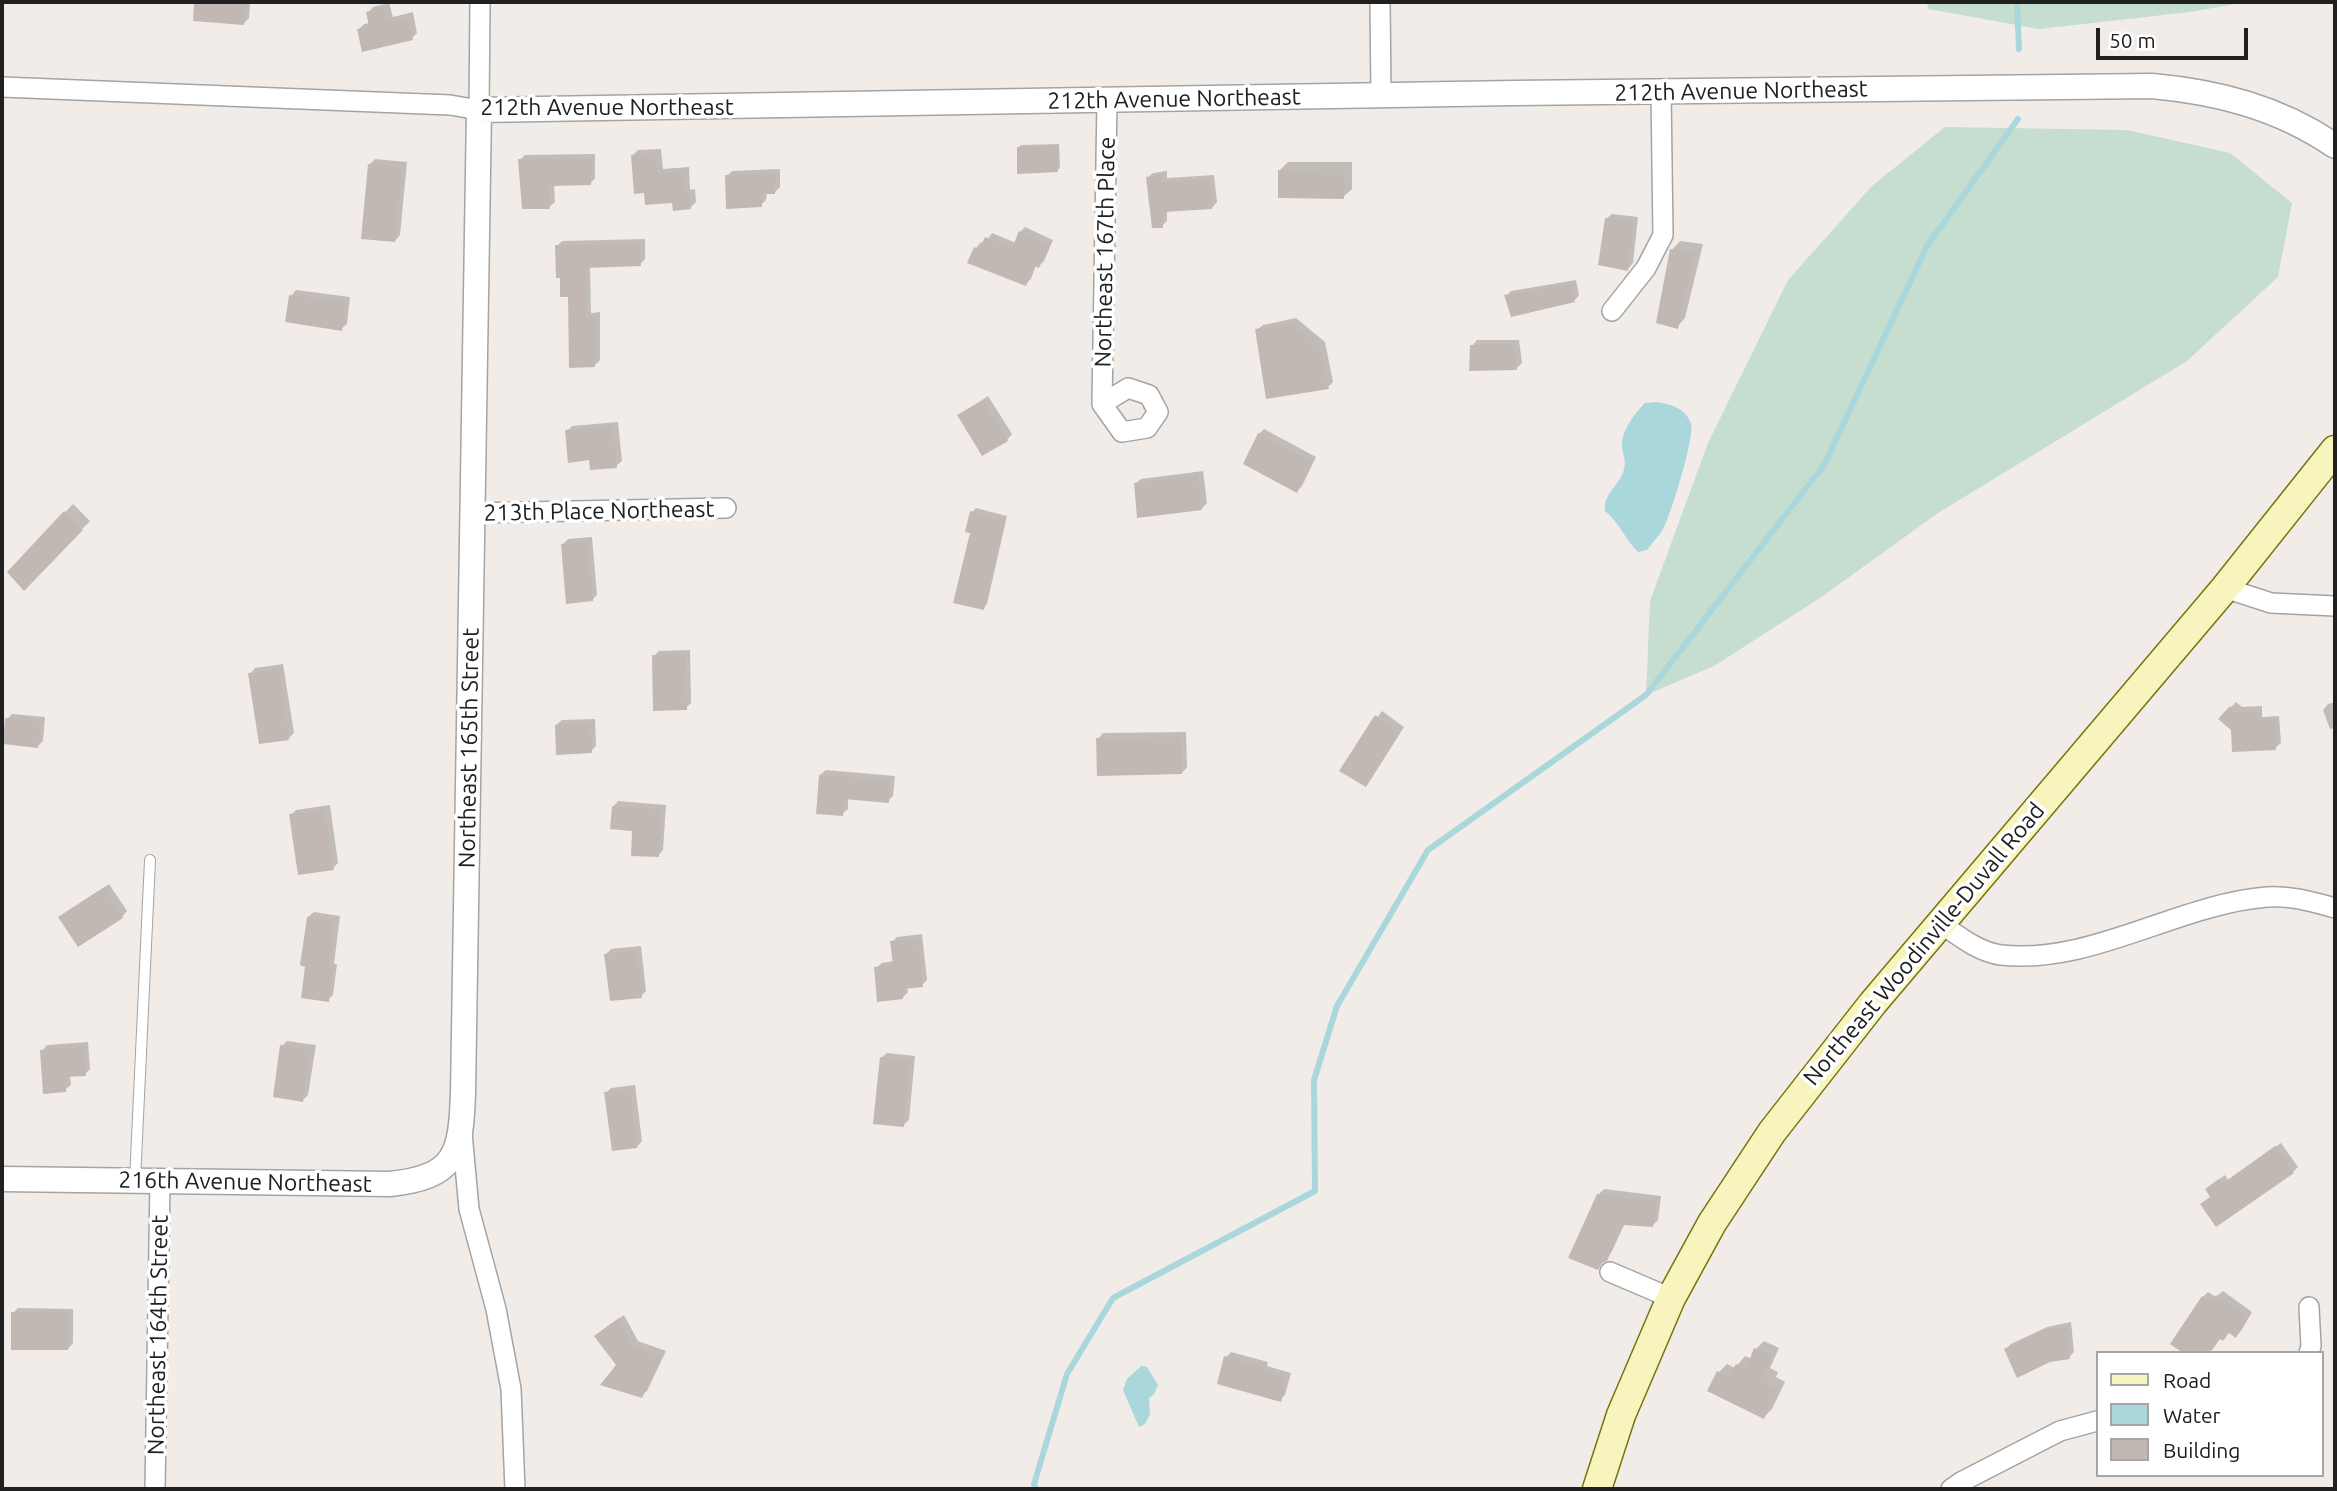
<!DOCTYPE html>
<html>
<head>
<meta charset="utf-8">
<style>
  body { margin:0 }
  #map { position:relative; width:2337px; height:1491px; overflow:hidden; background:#f1ece7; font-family:Ubuntu,sans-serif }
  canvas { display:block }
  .frame { position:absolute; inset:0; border:4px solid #202020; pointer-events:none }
  .legend { position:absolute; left:2096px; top:1351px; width:228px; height:126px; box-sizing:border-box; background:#fff; border:2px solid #a6a6a6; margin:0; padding:9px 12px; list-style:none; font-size:21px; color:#202020 }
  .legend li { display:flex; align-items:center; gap:14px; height:35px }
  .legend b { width:35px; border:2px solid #a6a6a6 }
  .scale { position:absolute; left:2096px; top:28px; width:152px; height:32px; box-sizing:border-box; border:4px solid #202020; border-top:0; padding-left:9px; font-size:21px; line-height:24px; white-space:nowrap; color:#202020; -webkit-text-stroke:5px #fff; paint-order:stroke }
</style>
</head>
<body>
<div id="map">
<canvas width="2337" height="1491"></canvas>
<div class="frame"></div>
<ul class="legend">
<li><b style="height:9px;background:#f8f4be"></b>Road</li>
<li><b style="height:19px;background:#a9d7dc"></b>Water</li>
<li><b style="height:19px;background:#c1b8b4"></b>Building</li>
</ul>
<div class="scale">50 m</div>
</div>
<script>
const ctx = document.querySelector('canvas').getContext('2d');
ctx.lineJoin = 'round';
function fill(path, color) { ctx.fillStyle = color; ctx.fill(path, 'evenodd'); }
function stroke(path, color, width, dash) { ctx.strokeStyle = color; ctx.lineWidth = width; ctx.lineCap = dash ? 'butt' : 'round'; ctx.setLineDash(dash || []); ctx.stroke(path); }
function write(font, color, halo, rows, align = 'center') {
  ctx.font = font + ' Ubuntu,sans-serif'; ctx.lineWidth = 7; ctx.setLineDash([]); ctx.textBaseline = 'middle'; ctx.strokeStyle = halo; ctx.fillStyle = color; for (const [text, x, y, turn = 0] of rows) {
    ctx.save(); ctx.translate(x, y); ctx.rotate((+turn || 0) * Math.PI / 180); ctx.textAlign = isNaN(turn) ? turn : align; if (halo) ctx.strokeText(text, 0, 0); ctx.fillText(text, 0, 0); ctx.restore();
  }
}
const wetland = new Path2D(`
  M1927,2h320l-57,10 -151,17 -111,-20z
  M1945,127l182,3 103,23 62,50 -14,74 -91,84 -249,152 -118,85 -106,68 -68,29 4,-94 58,-158 80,-163 84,-94z`);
const water = new Path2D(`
  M1656,402c14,2 30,6 35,22 4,12 -20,91 -28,105 -4,7 -11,14 -16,21l-9,2c-13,-13 -19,-30 -33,-41 -2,-16 12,-24 18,-38 5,-15 -2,-19 -1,-32 2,-14 14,-29 23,-38z
  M1141,1366l6,1 11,18 -4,9 -5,4 1,16 -5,10 -6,3 -16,-37 4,-11z`);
const shadow = new Path2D(`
  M196,2h54l-1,16 -5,5 -50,-4z
  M389,3l4,14 20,-5 4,21 -5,5 -53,-9 5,-5 6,-1 -2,-10 5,-6z
  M1059,144l1,24 -3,2 -38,-23 2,-2z
  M661,149l2,20 26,-2 1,23 5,-1 1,13 -6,6 -44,-17 -13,-36 5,-5z
  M595,154v24l-5,6h-36l1,18 -6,5 -29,-47 5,-5z
  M375,159l32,3 -7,73 -5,6 -25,-77z
  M1288,162h64v27l-9,8 -63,-27z
  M780,169v18l-5,5h-8l-1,8 -5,5 -34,-29 5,-5z
  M1167,171v7l47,-3 3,27 -5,6 -45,2v11l-5,5 -15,-48 6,-5z
  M1612,214l26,3 -5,46 -5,6 -22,-50z
  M1025,227l28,13 -9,21 -5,5 -3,-1 -5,14 -5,5 -50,-36 5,-6 3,2 8,-11 24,10 4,-11z
  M645,239v20l-5,5 -50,2 1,47 9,-1v48l-5,5 -26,-70 -12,-49 5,-5z
  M1680,241l23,3 -18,74 -8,9 -5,-77z
  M1576,280l3,15 -5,6 -68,-5 5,-5z
  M296,290l54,7 -3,27 -6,5 -50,-33z
  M1296,318l29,24 8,40 -5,5 -71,-57 6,-5z
  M1477,340h42l3,23 -5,5 -45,-22z
  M988,396l24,38 -5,6 -48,-25z
  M618,422l4,39 -6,5 -25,-8 -24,-27 5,-5z
  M1264,429l52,28 -14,29 -5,5 -38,-57z
  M1203,471l4,32 -5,5 -67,-24 6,-5z
  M73,504l17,17 -66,67 -15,-16z
  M976,508l31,8 -20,88 -4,4 -10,-76 -1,-20z
  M592,537l5,58 -5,5 -29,-56 5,-5z
  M690,650l1,53 -5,5 -32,-52 5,-5z
  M283,664l11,69 -5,5 -39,-64 5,-6z
  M2236,702l6,5 20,-1v11l17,-1 2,27 -6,5 -42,-19 -13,-10z
  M2335,702v26l-5,1 -7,-19 5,-6z
  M1382,711l22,16 -34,53 -29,-10z
  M12,714l33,3 -2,24 -5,5 -31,-27z
  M595,719l1,27 -5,5 -35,-26 6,-5z
  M1186,732l1,35 -5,6 -84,-34 5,-6z
  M826,770l69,6 -2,20 -5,5 -40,-4v12l-6,5 -22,-39z
  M618,801l48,4 -3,45 -5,6 -45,-49z
  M330,805l8,58 -5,5 -42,-53 5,-5z
  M109,884l18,27 -5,6 -56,-5z
  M314,912l26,4 -6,48h3l-4,31 -5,5 -20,-83z
  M922,934l5,46 -5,5 -15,2 1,5 -5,5 -27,-29 6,-5 12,-2 -2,-19 5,-5z
  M641,946l5,45 -5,5 -35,-42 5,-5z
  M287,1041l29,4 -8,50 -5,5 -21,-54z
  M88,1042l2,27 -5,5 -15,1 1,10 -6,5 -23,-39 5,-6z
  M887,1053l28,3 -6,64 -6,5 -22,-67z
  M635,1085l7,56 -5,6 -31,-54 5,-5z
  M2281,1143l17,24 -5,5 -91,32 10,-8v-12l13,-9 3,5z
  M1604,1189l57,7 -3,24 -5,5 -28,-2 -14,30 -13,15v-73z
  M2223,1291l29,21 -11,19 -5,5 -7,-4 -9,5 -48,7 31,-47 5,-5 8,5z
  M18,1308l55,1v34l-5,6 -55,-36z
  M624,1315l14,26 28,10 -19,40 -6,5 -23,-31 -17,-34z
  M2071,1322l3,30 -5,5 -19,3 -44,-11 5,-5 36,-17z
  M1764,1341l15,7 -9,20 8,4 -2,5 9,5 -13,27 -8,8 -45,-45 8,-8 8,4 10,-12 7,3 4,-10z
  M1231,1352l37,10 -1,4 24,7 -6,22 -5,5 -54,-43z`);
const stream = new Path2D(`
  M2017,2l2,47
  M1036,1489l-2,-5 33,-110 46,-76 202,-107 -1,-111 23,-74 91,-156 218,-155 178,-230 103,-219 91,-127`);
const building = new Path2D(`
  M194,2h52l-2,23 -51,-4z
  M384,7l4,14 20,-4 5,23 -51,12 -5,-23 12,-3 -3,-14z
  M1058,145v27l-41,2v-27z
  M656,153l2,20 26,-1 2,22 4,-1 1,16 -18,2 -1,-8 -27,2 -1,-12 -10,1 -3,-39z
  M518,159h73v26l-41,1v23h-28z
  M368,164l34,3 -7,75 -34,-3z
  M1345,169l-1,30 -66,-1v-28z
  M775,174v20h-13v13l-36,2 -1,-34z
  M1162,175v7l48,-3 2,30 -49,3v16h-11l-6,-51z
  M1605,218l29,3 -6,50 -30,-6z
  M1019,231l30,14 -10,23 -5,-2 -8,20 -59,-23 7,-16 5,2 6,-12 27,11z
  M640,244l1,22 -55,2v49h10l-1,50 -26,1 -1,-71h-8v-19h-4l-1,-33z
  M1670,249l26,3 -18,77 -22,-6z
  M1571,284l4,18 -64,15 -7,-22z
  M289,295l57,7 -4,29 -57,-9z
  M1290,323l30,25 9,41 -63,10 -11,-70z
  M1515,344l2,26 -48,1 1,-26z
  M983,400l25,41 -26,15 -25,-41z
  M613,426l4,42 -27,2 -1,-10 -21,3 -3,-33z
  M1258,433l54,29 -15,31 -54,-29z
  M1198,475l4,35 -65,8 -3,-35z
  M64,511l19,19 -59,61 -17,-19z
  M970,511l35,9 -21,90 -31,-7 17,-70 -5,-1z
  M588,542l5,59 -27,3 -5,-60z
  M686,654l1,56 -34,1 -1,-56z
  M279,669l10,71 -30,4 -11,-71z
  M2230,706l6,6 21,-1 1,10 17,-1 1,30 -44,2 -1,-22 -13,-11z
  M1375,715l25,18 -34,54 -27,-16z
  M5,718l36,4 -3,26 -35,-4z
  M590,723l2,30 -36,2 -1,-30z
  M1182,737v37l-85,2 -1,-38z
  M819,775l71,5 -1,23 -45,-4 -1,17 -27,-2z
  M612,806l50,4 -3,47 -28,-1 1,-25 -22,-2z
  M325,809l9,61 -36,5 -9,-61z
  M103,888l20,30 -45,29 -20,-30z
  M307,917l28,3 -6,49h4l-4,33 -28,-4 4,-31 -5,-2z
  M918,939l5,48 -20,2v10l-26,3 -3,-35 19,-2 -3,-24z
  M637,950l5,48 -32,3 -6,-47z
  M280,1045l31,5 -8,52 -30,-5z
  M83,1046l3,30 -20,1v15l-23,2 -3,-44z
  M880,1057l30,3 -6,67 -31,-3z
  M630,1089l7,59 -25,3 -8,-59z
  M2275,1146l19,27 -78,54 -16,-23 10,-7 -5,-8 14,-10 3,5z
  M1597,1194l60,7 -4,26 -30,-2 -16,36 -5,2 -4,7 -30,-12z
  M2216,1295l32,23 -12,20 -7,-5 -6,8 -3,-2 -10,14h-27l-13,-9 32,-48 9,6z
  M11,1312l58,1 -1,37h-57z
  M619,1318l14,27 29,12 -20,41 -42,-13 16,-20 -22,-29z
  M2067,1326l3,33 -20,3 -33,16 -13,-29 36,-18z
  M1754,1348l18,8 -9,21 8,4 -2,4 9,5 -14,29 -57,-28 10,-20 12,6 7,-13 10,5z
  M1224,1356l40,11 -2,4 25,7 -6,24 -64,-18z`);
const service = new Path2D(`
  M135,1181l15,-321`);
const minor = new Path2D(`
  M1380,2l1,93
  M2,87l448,18 29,5 1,-108
  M1612,311l34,-43 17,-33 -2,-143
  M1102,404l26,-16 21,7 9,17 -11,16 -25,4 -20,-28 5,-303
  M472,513l254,-5
  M2225,588l46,15 64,3
  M1940,923c19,13 38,29 61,32 90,10 177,-51 266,-58 23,-2 46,5 68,11
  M462,1133l7,76 27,100 15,80 4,100
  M1610,1272l61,26
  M2309,1353l2,-7 -2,-39
  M155,1489l5,-308
  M1951,1489l10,-7 99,-51 37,-10`);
const tertiary = new Path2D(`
  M2,1179l388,5c66,-7 71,-30 73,-91l16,-983 1035,-17 638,-7c66,6 128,22 183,60`);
const secondary = new Path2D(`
  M1597,1489l24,-74 50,-117 41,-75 60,-91 101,-129 352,-415 110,-138`);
const streetNames = [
  ["212th Avenue Northeast",1741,91,-1],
  ["212th Avenue Northeast",1174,99,-1],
  ["212th Avenue Northeast",607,107],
  ["Northeast 167th Place",1105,252,-89],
  ["213th Place Northeast",599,511,-1],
  ["Northeast 165th Street",469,748,-89],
  ["Northeast Woodinville-Duvall Road",1924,944,-50],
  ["216th Avenue Northeast",245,1182,1],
  ["Northeast 164th Street",158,1335,-89]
];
fill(wetland, '#c5decf');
fill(water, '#a9d7dc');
fill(shadow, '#0003');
stroke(stream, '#a9d7dc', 6);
fill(building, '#c1b8b4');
stroke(service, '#a4a4a4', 12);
stroke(minor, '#a4a4a4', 22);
stroke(tertiary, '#a4a4a4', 27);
stroke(secondary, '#767509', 31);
stroke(service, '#fff', 10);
stroke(minor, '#fff', 19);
stroke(tertiary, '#fff', 24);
stroke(secondary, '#f8f4be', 28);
write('23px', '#202020', '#fff', streetNames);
</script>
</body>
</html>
